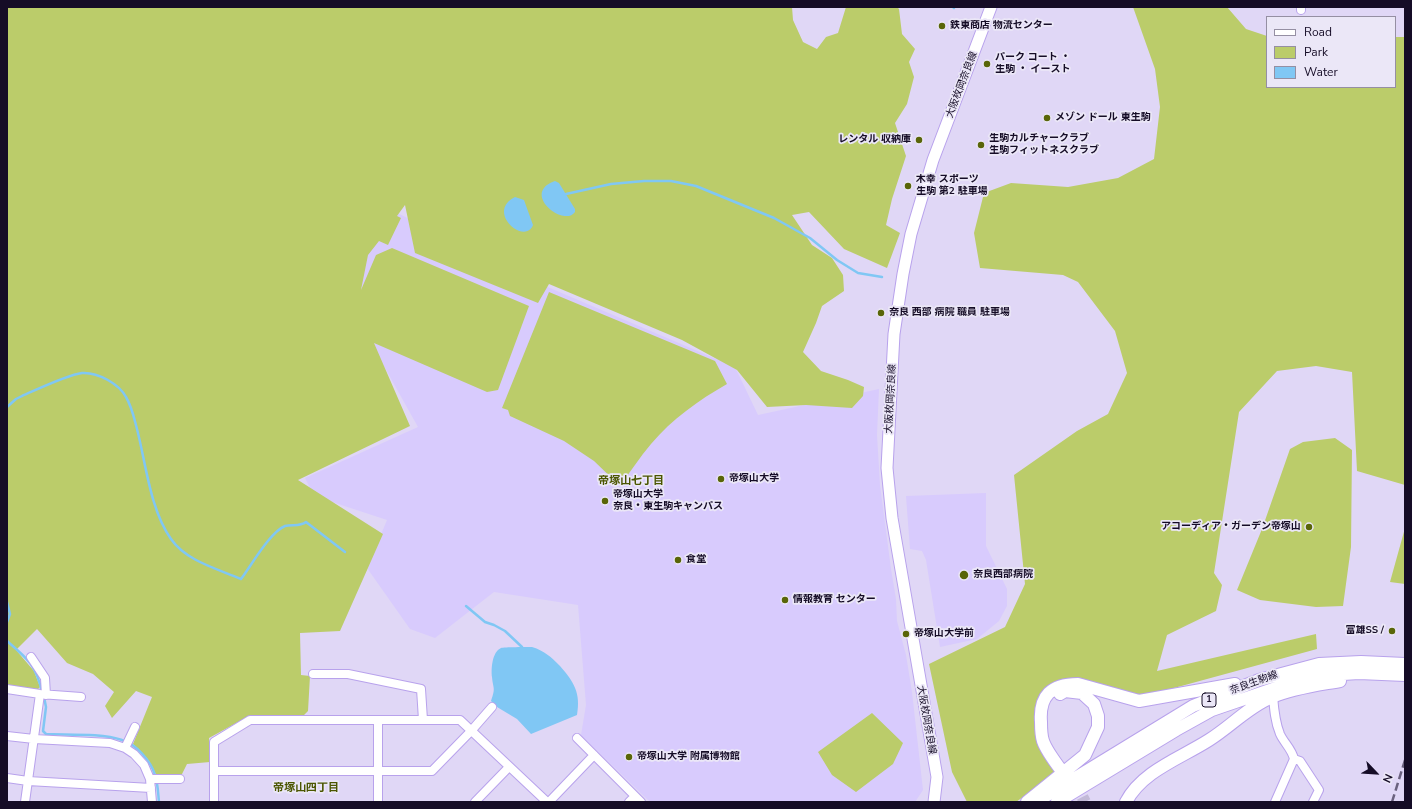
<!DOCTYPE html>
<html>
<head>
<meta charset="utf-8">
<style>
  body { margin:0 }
  #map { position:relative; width:1412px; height:809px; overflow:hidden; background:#e0d7f6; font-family:"Nunito Sans",sans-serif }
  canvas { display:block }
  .frame { position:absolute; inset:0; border:8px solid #150c26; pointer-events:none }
  .legend { position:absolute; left:1266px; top:16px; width:130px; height:72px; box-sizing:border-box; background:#ebe7f7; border:1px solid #958fa3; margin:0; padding:5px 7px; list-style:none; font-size:12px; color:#150c26 }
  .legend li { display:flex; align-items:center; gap:8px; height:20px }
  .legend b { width:20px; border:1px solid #958fa3 }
  .north { position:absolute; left:1356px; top:753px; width:40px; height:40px; -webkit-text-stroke:3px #ebe7f7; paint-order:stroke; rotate:115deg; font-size:11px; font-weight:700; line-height:16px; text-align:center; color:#150c26 }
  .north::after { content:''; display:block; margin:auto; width:14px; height:18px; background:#150c26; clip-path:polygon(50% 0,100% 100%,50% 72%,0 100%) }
</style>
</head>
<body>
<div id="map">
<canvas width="1412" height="809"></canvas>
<div class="frame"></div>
<ul class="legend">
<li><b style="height:5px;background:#fff"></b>Road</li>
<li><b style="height:11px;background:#bbcc6a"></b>Park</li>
<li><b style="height:11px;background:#80c7f4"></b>Water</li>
</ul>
<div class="north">N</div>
</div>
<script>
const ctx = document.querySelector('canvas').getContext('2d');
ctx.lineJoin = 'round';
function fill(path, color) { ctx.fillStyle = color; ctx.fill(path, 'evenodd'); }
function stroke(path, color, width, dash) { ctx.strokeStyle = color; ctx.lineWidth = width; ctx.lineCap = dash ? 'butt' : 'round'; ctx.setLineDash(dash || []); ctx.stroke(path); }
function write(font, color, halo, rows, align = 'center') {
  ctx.font = font + ' "Nunito Sans","Noto Sans JP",sans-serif'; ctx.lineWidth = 3.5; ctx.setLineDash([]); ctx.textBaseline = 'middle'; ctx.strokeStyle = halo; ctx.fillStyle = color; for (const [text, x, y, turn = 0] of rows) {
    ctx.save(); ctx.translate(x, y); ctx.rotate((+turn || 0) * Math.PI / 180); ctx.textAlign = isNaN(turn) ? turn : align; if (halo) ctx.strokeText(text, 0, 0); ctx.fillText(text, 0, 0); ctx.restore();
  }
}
const built = new Path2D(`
  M375,202l175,86 185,79 23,48 121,-26 -2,46 3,50 11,84 5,30 1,22 9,34 6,37 11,98 -8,12h-265l-69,-67 5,-30 -8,-100 -84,-13 -59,46 -25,-9 -43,-61 20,-48 -73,-24 -9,-18 113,-51 -71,-127z
  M986,493v53l21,43v17l-8,15 -22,18 -37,8 -14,-87 -4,-9 -12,-2 -4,-53z`);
const green = new Path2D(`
  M7,7h785l1,13 10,22 14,7 9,-12 12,-4 8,-26h51l2,2 3,25 13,15 -6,13 5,15 -7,27 -12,19 11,33 -14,43 -6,26 14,8 -13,35 -43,-19 -35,-37 -17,3 20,30 20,13 11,17 1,16 -22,15 -6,17 -13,29 18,19 27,9 16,7 -1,9 -11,12 -46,-3 -39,2 -30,-37 -55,-30 -133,-56 -11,19 -123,-50 -10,-48 -8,11 4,2 -13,27 -9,-4 -11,14 -7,35 15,-35 16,-7 137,58 -31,84 -11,2 -113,-49 36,83 -112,54 85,54 -43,97 -40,2 1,42 9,1 -2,35 -5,5h-54l-40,22 1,24 -23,2 -6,12 -24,1c-6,-15 -12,-22 -24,-33l19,-47 -16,-6 -24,27 -7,-12 9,-14 -21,-18 -26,-11 -30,-34 -21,21 18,21 6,16 -2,2 -31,-4z
  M1133,7h94l19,22 21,7v51h128v-50h10v448l-48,-14 -5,-99 -36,-6 -39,5 -38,41 -25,161 8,12 -6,26 -49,24 -10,36 159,-37 1,15 -176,48 -68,-19 -19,5 -16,52 21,36 -43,31h-49l-15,-30 -23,-108 76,-37 20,-43 -11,-109 63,-44 31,-17 19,-41 -12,-42 -37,-49 -15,-7 -83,-7 -6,-35 10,-40 27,-10 57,4 50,-9 36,-19 6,-52 -5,-38z
  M549,292l166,69 12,23c-28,16 -55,35 -76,60 -11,13 -21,28 -31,42l-26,-25 -30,-20 -54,-25 -2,-6 -6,-2z
  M1335,438l17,12 -1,97 -8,59 -27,1 -56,-7 -23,-10 25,-61 28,-80 13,-7z
  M1405,528v56l-15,-2z
  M872,713l31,30 -10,21 -37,28 -24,-17 -14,-23z`);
const water = new Path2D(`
  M555,181l4,2 16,26v3c-11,16 -55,-19 -20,-31z
  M515,197l9,3 9,25c-8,21 -48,-13 -18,-28z
  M532,647c13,4 19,10 28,19 14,16 21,27 17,49l-46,19 -14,-15 -20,-12 -6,-6c5,-14 2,-12 1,-24 -1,-8 0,-25 9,-29 3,-1 26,-1 31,-1z`);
const stream = new Path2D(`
  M953,7l1,1
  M566,194l45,-10 33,-3h27l25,5 78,32 36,20 27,22 21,13 24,4
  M7,407l9,-8 6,-3c16,-7 45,-21 60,-23 16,-1 37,11 44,24 6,10 8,21 11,32 9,35 13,80 34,110 15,22 47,30 70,40 10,-13 29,-47 44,-53 7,-2 15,1 21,-4l39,30
  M7,602l3,12 -3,8
  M466,606l19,16 9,3 11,6 17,16
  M7,641c20,17 29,24 35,51
  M44,697l2,10 -3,24 3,3c23,1 55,-1 76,6 14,4 29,21 33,35 3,9 3,18 4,27`);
const primaryTunnel = new Path2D(`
  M1074,781l11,21`);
const street = new Path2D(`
  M1301,7v3
  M31,657l14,21 1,17
  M313,674h35l73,15 2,31
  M7,689l33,5 41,3
  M1273,696c1,13 2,26 7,38 4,9 12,15 14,25l6,2 19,29 -6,12
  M378,720v82
  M7,736l27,3 76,4 15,5 9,6 10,11 6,14 2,23
  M577,738l64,64
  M125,748l10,-21
  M214,771h218l39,-40 21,-24
  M7,778l21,3 123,7
  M150,779h30
  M25,802l15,-108
  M214,802v-60l36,-22h210l87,82
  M475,802l34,-35
  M549,802l45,-47
  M629,802l6,-6
  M1275,802l19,-43`);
const secondary = new Path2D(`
  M934,802l3,-25 -45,-259 -5,-50 7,-134 9,-60 8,-40 22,-74 58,-153`);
const primary = new Path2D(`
  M1061,770c-6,-8 -15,-20 -18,-29 -2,-6 -2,-13 -2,-19 -2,-26 10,-38 37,-38l61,17 96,-17
  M1027,802l58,-47 13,-28v-11l-4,-12 -12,-11 -17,-2 -5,3
  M1036,802l157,-96 66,-26 60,-16 42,-2 44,2
  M1057,802l119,-72 36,-20 99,-34 48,-3 46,2
  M1126,802c16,-31 55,-44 83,-62 21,-13 39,-33 63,-43 21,-9 46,-12 68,-16`);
const rail = new Path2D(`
  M1392,802l13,-42`);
const markers = [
  [942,26,4,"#596508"],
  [987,64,4,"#596508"],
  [1047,118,4,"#596508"],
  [919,140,4,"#596508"],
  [981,145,4,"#596508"],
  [908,186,4,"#596508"],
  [881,313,4,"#596508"],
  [721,479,4,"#596508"],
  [605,501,4,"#596508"],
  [1309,527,4,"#596508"],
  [678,560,4,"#596508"],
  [964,575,5,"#596508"],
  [785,600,4,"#596508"],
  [1392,631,4,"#596508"],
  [906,634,4,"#596508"],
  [629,757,4,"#596508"]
];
const shields = [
  [1209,700,14]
];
const shieldNames = [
  ["1",1209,700]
];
const poiNames = [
  ["鉄東商店 物流センター",950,26],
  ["パーク コート ・",995,58],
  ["生駒 ・ イースト",995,70],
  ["メゾン ドール 東生駒",1055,118],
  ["生駒カルチャークラブ",989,139],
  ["生駒フィットネスクラブ",989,151],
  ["レンタル 収納庫",911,140,"right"],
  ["木幸 スポーツ",916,180],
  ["生駒 第2 駐車場",916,192],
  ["奈良 西部 病院 職員 駐車場",889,313],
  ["帝塚山大学",729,479],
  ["帝塚山大学",613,495],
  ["奈良・東生駒キャンパス",613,507],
  ["アコーディア・ガーデン帝塚山",1301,527,"right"],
  ["食堂",686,560],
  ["奈良西部病院",973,575],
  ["情報教育 センター",793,600],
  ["富雄SS /",1384,631,"right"],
  ["帝塚山大学前",914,634],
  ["帝塚山大学 附属博物館",637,757]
];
const streetNames = [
  ["大阪枚岡奈良線",962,85,-69],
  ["大阪枚岡奈良線",891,399,-87],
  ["奈良生駒線",1254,683,-20],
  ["大阪枚岡奈良線",926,720,80]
];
const neighbourhoodNames = [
  ["帝塚山七丁目",631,481],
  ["帝塚山四丁目",306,788]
];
fill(built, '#d8cbfd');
fill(green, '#bbcc6a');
fill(water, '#80c7f4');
stroke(stream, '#80c7f4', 2.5);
stroke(primaryTunnel, '#c2b9d7', 12, [12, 6]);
stroke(street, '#b8a2ec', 10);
stroke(secondary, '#b8a2ec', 13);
stroke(primary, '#b8a2ec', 14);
stroke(street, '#fff', 8);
stroke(secondary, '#fff', 11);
stroke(primary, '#fff', 12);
stroke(rail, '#6a617e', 2.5, [8, 4]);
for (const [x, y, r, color] of markers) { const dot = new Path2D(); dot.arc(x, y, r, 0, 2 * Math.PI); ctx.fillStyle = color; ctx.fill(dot); stroke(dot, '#ebe7f7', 1.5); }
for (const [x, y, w] of shields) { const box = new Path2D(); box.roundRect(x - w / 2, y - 7, w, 14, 3); ctx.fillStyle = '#ebe7f7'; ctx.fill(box); stroke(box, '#150c26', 1); }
write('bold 9px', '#150c26', null, shieldNames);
write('bold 10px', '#150c26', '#ebe7f7', poiNames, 'left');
write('10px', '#150c26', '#ebe7f7', streetNames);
write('bold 11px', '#4b5600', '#ebe7f7', neighbourhoodNames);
</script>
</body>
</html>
